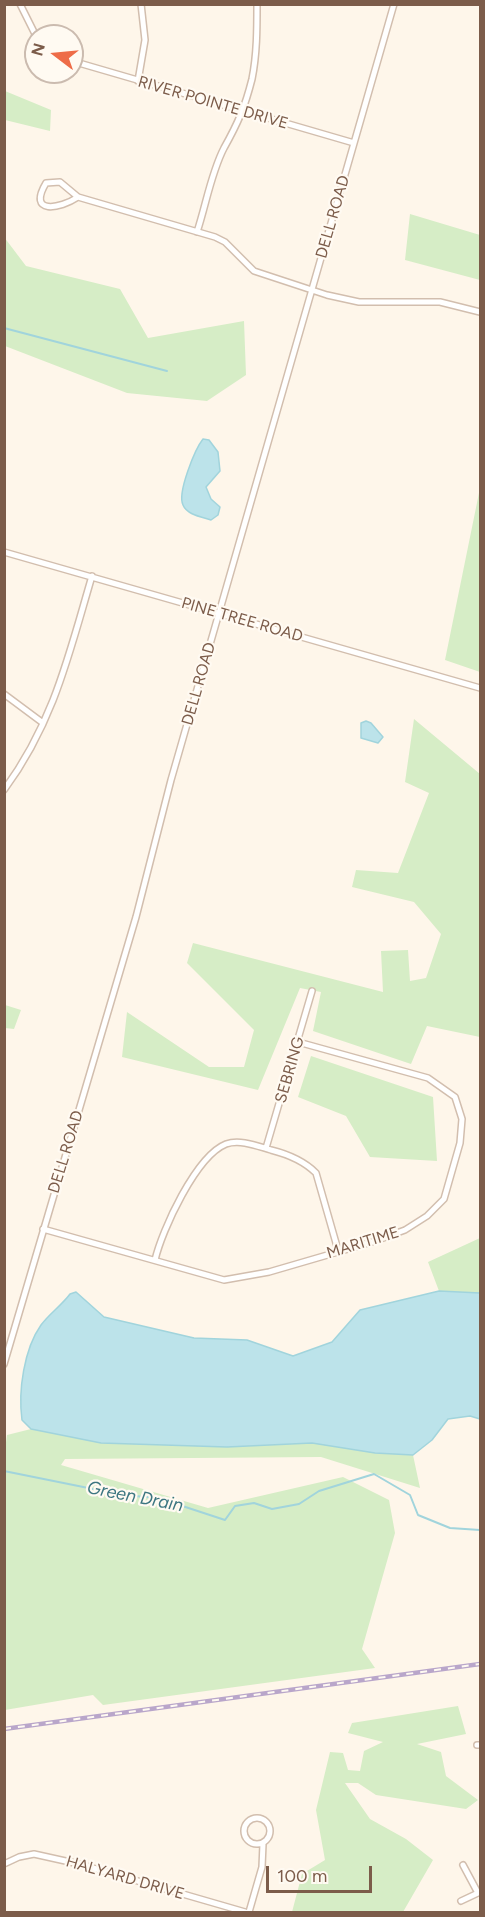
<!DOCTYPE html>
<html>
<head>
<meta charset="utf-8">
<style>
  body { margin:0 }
  #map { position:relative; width:485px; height:1917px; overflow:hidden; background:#fef6ea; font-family:Figtree,sans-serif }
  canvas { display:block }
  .frame { position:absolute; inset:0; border:6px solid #7c5c4a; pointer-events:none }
  .north { position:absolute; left:24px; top:24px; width:60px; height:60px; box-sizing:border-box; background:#fffaf2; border:2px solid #cbbbaf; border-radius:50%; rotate:286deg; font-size:16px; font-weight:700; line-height:24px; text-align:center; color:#7c5c4a }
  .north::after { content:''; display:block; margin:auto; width:21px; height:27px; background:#ee6c48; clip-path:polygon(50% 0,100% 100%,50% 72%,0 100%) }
  .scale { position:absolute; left:266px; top:1866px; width:106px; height:27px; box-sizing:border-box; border:3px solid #7c5c4a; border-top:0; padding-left:8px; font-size:18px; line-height:21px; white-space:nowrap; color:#7c5c4a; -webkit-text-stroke:4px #fffaf2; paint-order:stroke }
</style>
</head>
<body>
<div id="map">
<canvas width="485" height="1917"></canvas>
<div class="frame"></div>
<div class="north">N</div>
<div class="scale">100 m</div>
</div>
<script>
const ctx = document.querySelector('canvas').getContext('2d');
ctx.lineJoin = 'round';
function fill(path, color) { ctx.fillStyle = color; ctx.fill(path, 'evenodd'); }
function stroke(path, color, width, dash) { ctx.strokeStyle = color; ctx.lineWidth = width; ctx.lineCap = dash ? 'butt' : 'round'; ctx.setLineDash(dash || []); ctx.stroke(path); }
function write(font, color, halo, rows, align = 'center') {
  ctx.font = font + ' Figtree,sans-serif'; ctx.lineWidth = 4.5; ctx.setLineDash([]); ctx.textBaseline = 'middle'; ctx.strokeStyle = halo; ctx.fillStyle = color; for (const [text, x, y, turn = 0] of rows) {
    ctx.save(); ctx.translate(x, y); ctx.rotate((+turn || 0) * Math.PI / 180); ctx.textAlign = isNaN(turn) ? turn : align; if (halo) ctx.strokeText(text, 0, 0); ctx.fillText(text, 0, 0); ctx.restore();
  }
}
const green = new Path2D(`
  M5,91l46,19 -1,21 -45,-11z
  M410,214l70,21v45l-75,-20z
  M4,237l22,29 94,23 28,49 96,-17 2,54 -39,26 -80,-8 -122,-47z
  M480,488v184l-35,-12z
  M414,719l66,55v263l-53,-11 -16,38 -98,-33 8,-39 -21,-4 -42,102 -136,-33 5,-45 82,55h35l10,-37 -67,-67 6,-20 190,49 -2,-41 27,-1 2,31 16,-3 15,-44 -27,-32 -62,-15 4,-17 42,3 31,-80 -24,-11z
  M5,1005l16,5 -7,19 -9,-1z
  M311,1056l122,41 4,64 -67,-4 -24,-41 -48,-19z
  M480,1238v55l-41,-2 -11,-29z
  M31,1429l70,14 126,4 85,-4 63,10 38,2 7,33 -99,-31 -256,2 -4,6 147,43 135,-31 46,23 6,33 -33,116 13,19 -272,37 -10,-10 -88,15 -1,-253 3,-22z
  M458,1706l8,28 -49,10 24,8 5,24 32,24 -12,9 -90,-14 -18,-12h-13l25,36 36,20 27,21 -30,52h-111l10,-38 23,-14 -9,-50 14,-58 13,1 5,17 12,1 4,-20 19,-9 -35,-9 4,-10z`);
const water = new Path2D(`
  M203,439l6,1 9,12 2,19 -14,16 5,12 9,8 -2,8 -7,5c-9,-3 -24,-5 -28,-15 -6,-12 12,-56 20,-66z
  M366,721l5,2 12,14 -5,6 -17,-5v-15z
  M439,1291l41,2v126l-10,-3 -22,3 -16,21 -19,15 -38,-2 -63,-10 -85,4 -126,-4 -70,-14 -9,-9c-4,-29 2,-71 19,-95 9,-12 20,-19 29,-31l6,-2 28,25 90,21 53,2 46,16 39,-14 28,-32z`);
const stream = new Path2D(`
  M4,328l163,43
  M4,1471l119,24 35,3 67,22 10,-14 19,-3 18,6 27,-5 20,-13 55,-17 36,21 8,20 32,13 30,2`);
const street = new Path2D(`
  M20,4l16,32
  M72,61l282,82
  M138,81l7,-41 -4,-36
  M78,197c-18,12 -51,18 -32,-14l14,-1 18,15 137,40 10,5 29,29 73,24 32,7h81l40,10
  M197,232c9,-27 14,-59 27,-84 14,-25 21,-41 28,-69 5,-25 5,-50 5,-75
  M4,552l476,136
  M4,694l39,29
  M4,790c50,-68 65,-136 88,-214
  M266,1148l46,-157
  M43,1229l181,51 45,-8 103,-30 33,-12 22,-14 17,-17 16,-56 2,-24 -7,-22 -27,-19 -130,-36
  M155,1260c7,-30 41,-104 71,-116 14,-5 31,2 45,6 16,4 33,11 45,23l22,77
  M4,1364l132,-447 35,-137 223,-776
  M477,1745h3
  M244 1831a13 13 0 1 1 26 0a13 13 0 1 1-26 0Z
  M4,1864l15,-7 15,-3 45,10 166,48
  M463,1865l15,28
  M461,1901l17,-8
  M249,1912l13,-45 1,-23`);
const rail = new Path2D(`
  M4,1729l476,-65`);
const streetNames = [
  ["RIVER POINTE DRIVE",213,103,16],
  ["DELL ROAD",333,217,-74],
  ["PINE TREE ROAD",242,620,16],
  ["DELL ROAD",199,684,-74],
  ["SEBRING",290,1070,-74],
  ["DELL ROAD",66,1152,-73],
  ["MARITIME",363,1243,-17],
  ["HALYARD DRIVE",125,1878,16]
];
const waterNames = [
  ["Green Drain",135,1497,11]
];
fill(green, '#d6edc6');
fill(water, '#bce3ea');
stroke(water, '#a1d4dc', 1.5);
stroke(stream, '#a1d4dc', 2);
stroke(street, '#d2beae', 8);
stroke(street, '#fff', 5);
stroke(rail, '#b9a6ca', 4.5);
stroke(rail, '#fffaf2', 2, [7]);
write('16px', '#7c5c4a', '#fffaf2', streetNames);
write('italic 18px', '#3c7681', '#fffaf2', waterNames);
</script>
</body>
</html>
